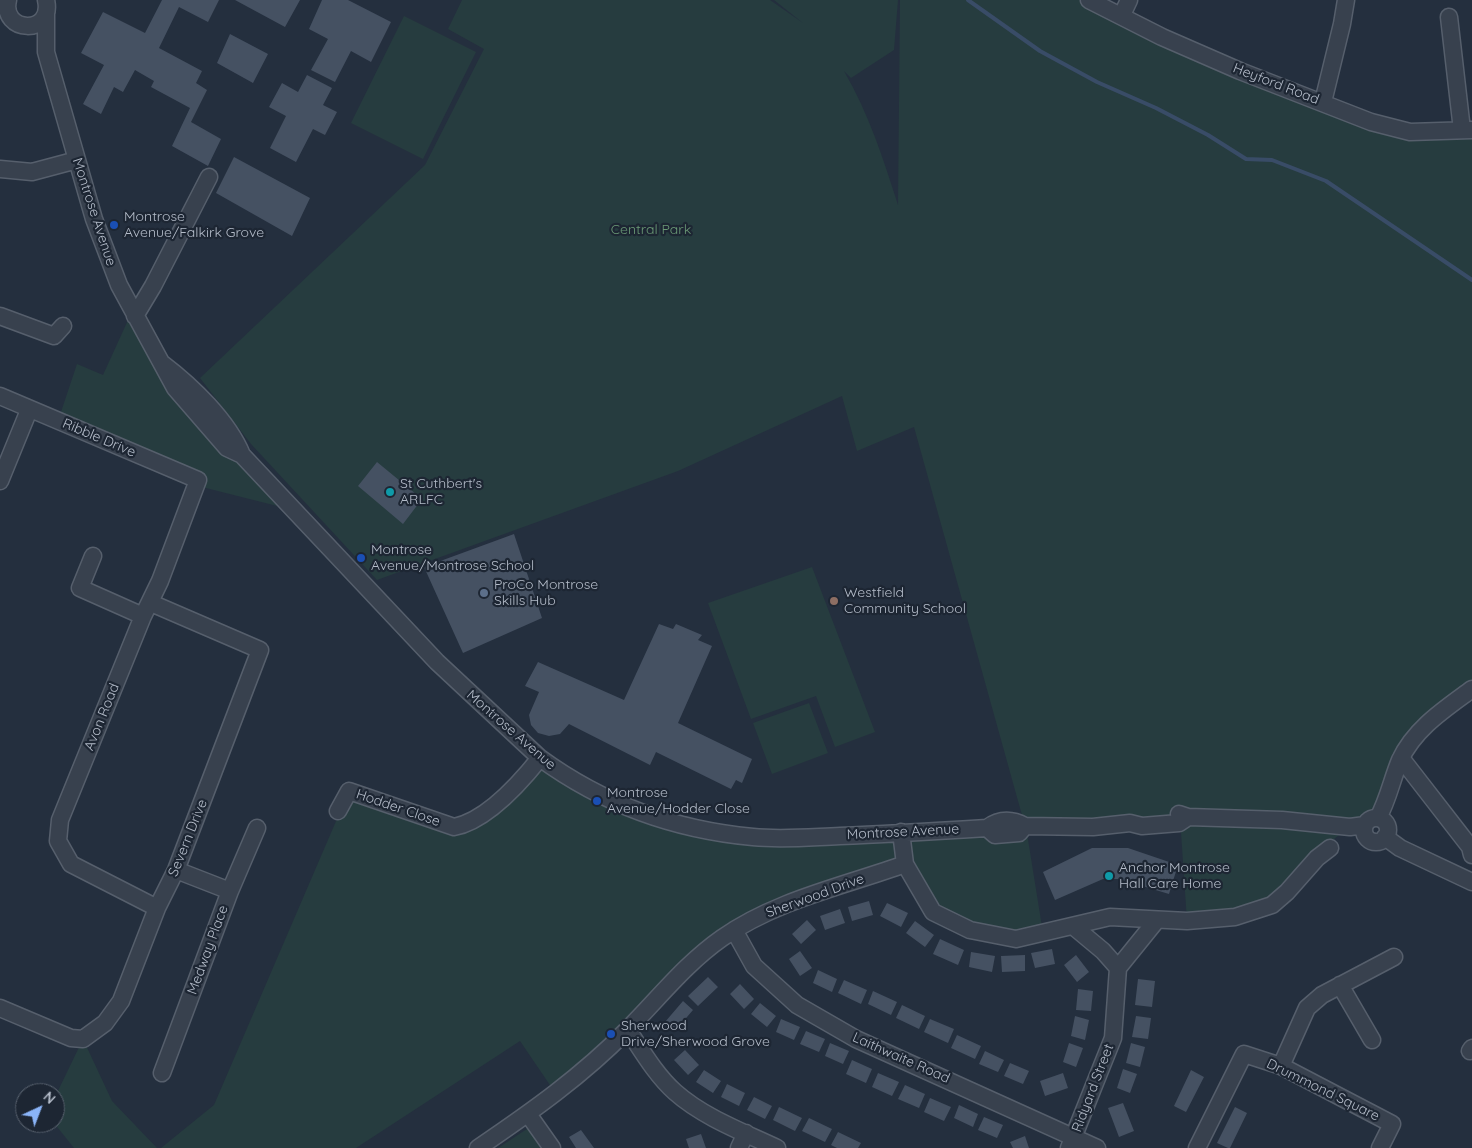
<!DOCTYPE html>
<html>
<head>
<meta charset="utf-8">
<style>
  body { margin:0 }
  #map { position:relative; width:1472px; height:1148px; overflow:hidden; background:#242f3e; font-family:Quicksand,sans-serif }
  canvas { display:block }
  .north { position:absolute; left:15px; top:1083px; width:50px; height:50px; box-sizing:border-box; background:#1d2633; border:1px solid #59626f; border-radius:50%; rotate:43deg; font-size:14px; font-weight:700; line-height:20px; text-align:center; color:#b4bcc9 }
  .north::after { content:''; display:block; margin:auto; width:18px; height:22px; background:#8ab4f8; clip-path:polygon(50% 0,100% 100%,50% 72%,0 100%) }
</style>
</head>
<body>
<div id="map">
<canvas width="1472" height="1148"></canvas>
<div class="north">N</div>
</div>
<script>
const ctx = document.querySelector('canvas').getContext('2d');
ctx.lineJoin = 'round';
function fill(path, color) { ctx.fillStyle = color; ctx.fill(path, 'evenodd'); }
function stroke(path, color, width, dash) { ctx.strokeStyle = color; ctx.lineWidth = width; ctx.lineCap = dash ? 'butt' : 'round'; ctx.setLineDash(dash || []); ctx.stroke(path); }
function write(font, color, halo, rows, align = 'center') {
  ctx.font = font + ' Quicksand,sans-serif'; ctx.lineWidth = 4.5; ctx.setLineDash([]); ctx.textBaseline = 'middle'; ctx.strokeStyle = halo; ctx.fillStyle = color; for (const [text, x, y, turn = 0] of rows) {
    ctx.save(); ctx.translate(x, y); ctx.rotate((+turn || 0) * Math.PI / 180); ctx.textAlign = isNaN(turn) ? turn : align; if (halo) ctx.strokeText(text, 0, 0); ctx.fillText(text, 0, 0); ctx.restore();
  }
}
const green = new Path2D(`
  M462,0h308l33,23 -29,-23h124l-4,50 -43,28 -7,-7c25,43 39,87 54,134l2,-205h189l321,132 62,-3v567l-63,48 -34,63 -59,46 -44,52 -85,16 -7,-103 -154,9 17,106h-58l-60,-33 -20,-36 -84,28 -121,63 -144,139 -36,-53 -164,107h-195l53,-43 135,-314 111,35 80,-68 90,51 124,28 271,-11 -111,-399 -57,24 -15,-55 -164,75 -301,109 -126,-136 -51,-66 225,-213 59,-116 -36,-20z
  M404,16l72,36 -53,107 -72,-36z
  M129,318l34,46 130,146 -91,-23 -144,-66 19,-57 26,11z
  M812,567l63,165 -40,15 -19,-51 -65,23 -43,-116z
  M809,703l19,50 -56,21 -19,-51z
  M83,1039l29,62 45,47h-83l-20,-25 1,-26z
  M530,1127l14,21h-46z`);
const stream = new Path2D(`
  M968,0l72,51 57,31 59,26 52,27 38,24 26,1 54,21 146,99`);
const building = new Path2D(`
  M162,0h57l-11,22 -29,-15 -20,41 43,23 -6,12 11,7 -16,32 30,17 -13,27 -36,-20 18,-38 -39,-21 3,-6 -19,-11 -12,22 -9,-5 -13,27 -18,-10 21,-39 -23,-12 22,-41 42,21z
  M235,0h65l-15,27z
  M322,0h26l43,22 -20,40 -20,-11 -16,31 -24,-12 17,-31 -19,-10z
  M230,34l38,20 -15,29 -36,-20z
  M307,75l25,13 -9,17 14,7 -12,23 -12,-6 -17,33 -26,-14 16,-32 -17,-9 13,-24 16,9z
  M234,157l76,41 -18,38 -76,-43z
  M377,462l45,37 -19,25 -45,-38z
  M514,534l28,84 -79,35 -39,-86z
  M659,624l14,5 3,-5 26,11 -4,5 14,6 -34,77 74,36 -10,24 -6,-3 -5,9 -75,-37 -6,13 -81,-41 -9,10 -11,2 -11,-3 -7,-8 -2,-10 10,-23 -14,-6 13,-24 86,38z
  M1092,848h36l50,17 -9,29 -50,-15h-16l-48,21 -12,-28z
  M869,901l4,14 -21,6 -4,-14z
  M887,903l21,10 -7,14 -21,-11z
  M840,909l5,14 -20,7 -5,-14z
  M807,920l9,10 -15,14 -9,-10z
  M915,921l19,14 -9,12 -19,-14z
  M940,939l24,11 -6,15 -25,-11z
  M1052,949l3,15 -20,4 -4,-15z
  M800,951l12,17 -12,8 -11,-17z
  M971,952l24,4 -3,16 -23,-5z
  M1025,955v16l-23,1 -1,-16z
  M1076,955l13,17 -12,10 -13,-17z
  M818,970l19,9 -5,13 -19,-9z
  M708,977l10,10 -20,19 -10,-10z
  M1138,979l17,2 -3,26 -17,-2z
  M844,980l23,10 -6,14 -23,-11z
  M740,984l14,15 -10,10 -14,-15z
  M1078,989l15,2 -2,20 -15,-1z
  M873,991l24,11 -6,13 -23,-11z
  M683,1001l10,9 -18,21 -10,-9z
  M760,1003l16,13 -9,11 -16,-13z
  M902,1005l23,11 -6,13 -23,-11z
  M1075,1016l14,4 -4,20 -14,-4z
  M1136,1016l15,2 -3,21 -16,-2z
  M781,1019l19,8 -6,13 -18,-8z
  M930,1019l24,10 -6,14 -24,-11z
  M806,1031l19,8 -6,13 -19,-8z
  M957,1035l24,11 -6,13 -24,-11z
  M830,1043l19,8 -6,13 -18,-8z
  M1069,1043l14,5 -7,19 -13,-5z
  M1131,1043l14,4 -5,20 -14,-4z
  M685,1050l14,15 -11,10 -14,-15z
  M985,1051l19,9 -6,12 -19,-8z
  M852,1060l20,9 -6,14 -20,-9z
  M1010,1063l19,8 -6,13 -19,-8z
  M1123,1069l14,5 -7,19 -13,-5z
  M704,1070l17,11 -8,12 -17,-11z
  M1191,1070l13,7 -18,35 -12,-6z
  M878,1073l21,9 -7,14 -20,-9z
  M1063,1073l5,15 -23,8 -5,-15z
  M727,1084l18,9 -6,13 -18,-9z
  M905,1085l20,9 -6,14 -21,-9z
  M754,1097l18,9 -7,13 -18,-9z
  M930,1098l21,9 -7,14 -20,-9z
  M1123,1103l11,28 -15,6 -11,-29z
  M959,1105l19,9 -5,13 -19,-9z
  M779,1107l23,11 -7,13 -22,-11z
  M1235,1107l12,6 -17,35h-2l-11,-5z
  M984,1117l19,8 -6,13 -19,-8z
  M809,1118l23,11 -7,13 -23,-11z
  M581,1130l8,11 5,7h-18l-7,-11z
  M838,1132l23,11 -3,5h-21l-6,-3z
  M701,1134l5,14h-17l-3,-9z
  M1025,1136l4,12h-16l-3,-6z`);
const minor = new Path2D(`
  M8,0c-8,33 46,36 38,0
  M1089,0l73,37 78,34 131,51 39,10 62,-2
  M46,13v39l48,167 25,66 56,103 52,60 15,7
  M1122,15l7,-15
  M1449,17l13,113
  M1323,102l19,-78 4,-24
  M0,169l32,3 45,-12
  M0,316l54,20 9,-10
  M135,316l18,-30 56,-109
  M163,364c29,22 65,57 79,91l195,207 103,96c63,46 136,72 213,79 29,3 59,0 87,-1 49,-2 98,-5 147,-8 12,-9 25,-9 38,-2l68,1 37,-4 12,3 37,-3 9,-6
  M0,396l198,84 -38,101 -17,35 -83,204 -2,21 13,23 86,44
  M0,481l29,-71
  M93,556l-13,32 63,28
  M1401,758l69,89 2,8
  M338,811l11,-20 105,36c32,-6 66,-44 86,-69
  M1179,814l9,3 94,3 68,7 15,-2
  M1378,818c10,-18 14,-39 22,-58 15,-32 45,-51 72,-71
  M1364 830a12 12 0 1 1 24 0a12 12 0 1 1-24 0Z
  M987,828l8,7 24,-2 6,-7
  M901,832l4,32 28,48 37,18 46,9 94,-22 77,4 48,-4 37,-12 15,-13 30,-34 13,-10
  M1385,837l15,11 72,34
  M176,870l54,21
  M734,930l20,36 43,39 59,34 241,109
  M1118,968l38,-47
  M1340,985l32,55
  M0,1008l71,30 12,1 22,-16 16,-22 36,-93 19,-38 84,-220 -109,-47
  M628,1030c14,21 28,45 47,62 28,25 68,40 102,56
  M1470,1051l2,-3
  M1281,1066l26,-58 15,-13 72,-38
  M162,1073l68,-182 27,-63
  M528,1114l24,34
  M478,1148c53,-36 104,-72 149,-118 32,-32 58,-66 95,-92 54,-38 122,-52 183,-74
  M739,1148l7,-15
  M1069,1148l44,-110 5,-70 -15,-17 -30,-25
  M1197,1148l47,-94 37,12 111,58 -12,24`);
const markers = [
  [114,225,5,"#1a4fb4"],
  [390,492,5,"#0f9aa8"],
  [361,558,5,"#1a4fb4"],
  [484,593,5,"#5c6f8a"],
  [834,601,5,"#8d6e63"],
  [597,801,5,"#1a4fb4"],
  [1109,876,5,"#0f9aa8"],
  [611,1034,5,"#1a4fb4"]
];
const streetNames = [
  ["Heyford Road",1276,84,21],
  ["Montrose Avenue",94,212,72],
  ["Ribble Drive",99,438,23],
  ["Avon Road",102,717,-68],
  ["Montrose Avenue",511,730,41],
  ["Hodder Close",398,808,19],
  ["Montrose Avenue",903,832,-3],
  ["Severn Drive",188,838,-68],
  ["Sherwood Drive",815,896,-20],
  ["Medway Place",208,950,-70],
  ["Laithwaite Road",901,1058,24],
  ["Ridyard Street",1093,1088,-69],
  ["Drummond Square",1323,1090,26]
];
const poiNames = [
  ["Montrose",124,217],
  ["Avenue/Falkirk Grove",124,233],
  ["St Cuthbert's",400,484],
  ["ARLFC",400,500],
  ["Montrose",371,550],
  ["Avenue/Montrose School",371,566],
  ["ProCo Montrose",494,585],
  ["Skills Hub",494,601],
  ["Westfield",844,593],
  ["Community School",844,609],
  ["Montrose",607,793],
  ["Avenue/Hodder Close",607,809],
  ["Anchor Montrose",1119,868],
  ["Hall Care Home",1119,884],
  ["Sherwood",621,1026],
  ["Drive/Sherwood Grove",621,1042]
];
const parkNames = [
  ["Central Park",651,230]
];
fill(green, '#263c3f');
stroke(stream, '#394c67', 4);
fill(building, '#455162');
stroke(minor, '#565f6c', 19);
stroke(minor, '#38414e', 16);
for (const [x, y, r, color] of markers) { const dot = new Path2D(); dot.arc(x, y, r, 0, 2 * Math.PI); ctx.fillStyle = color; ctx.fill(dot); stroke(dot, '#1d2633', 2); }
write('14px', '#b4bcc9', '#1d2633', streetNames);
write('14px', '#b4bcc9', '#1d2633', poiNames, 'left');
write('14px', '#6b9a76', '#1d2633', parkNames);
</script>
</body>
</html>
